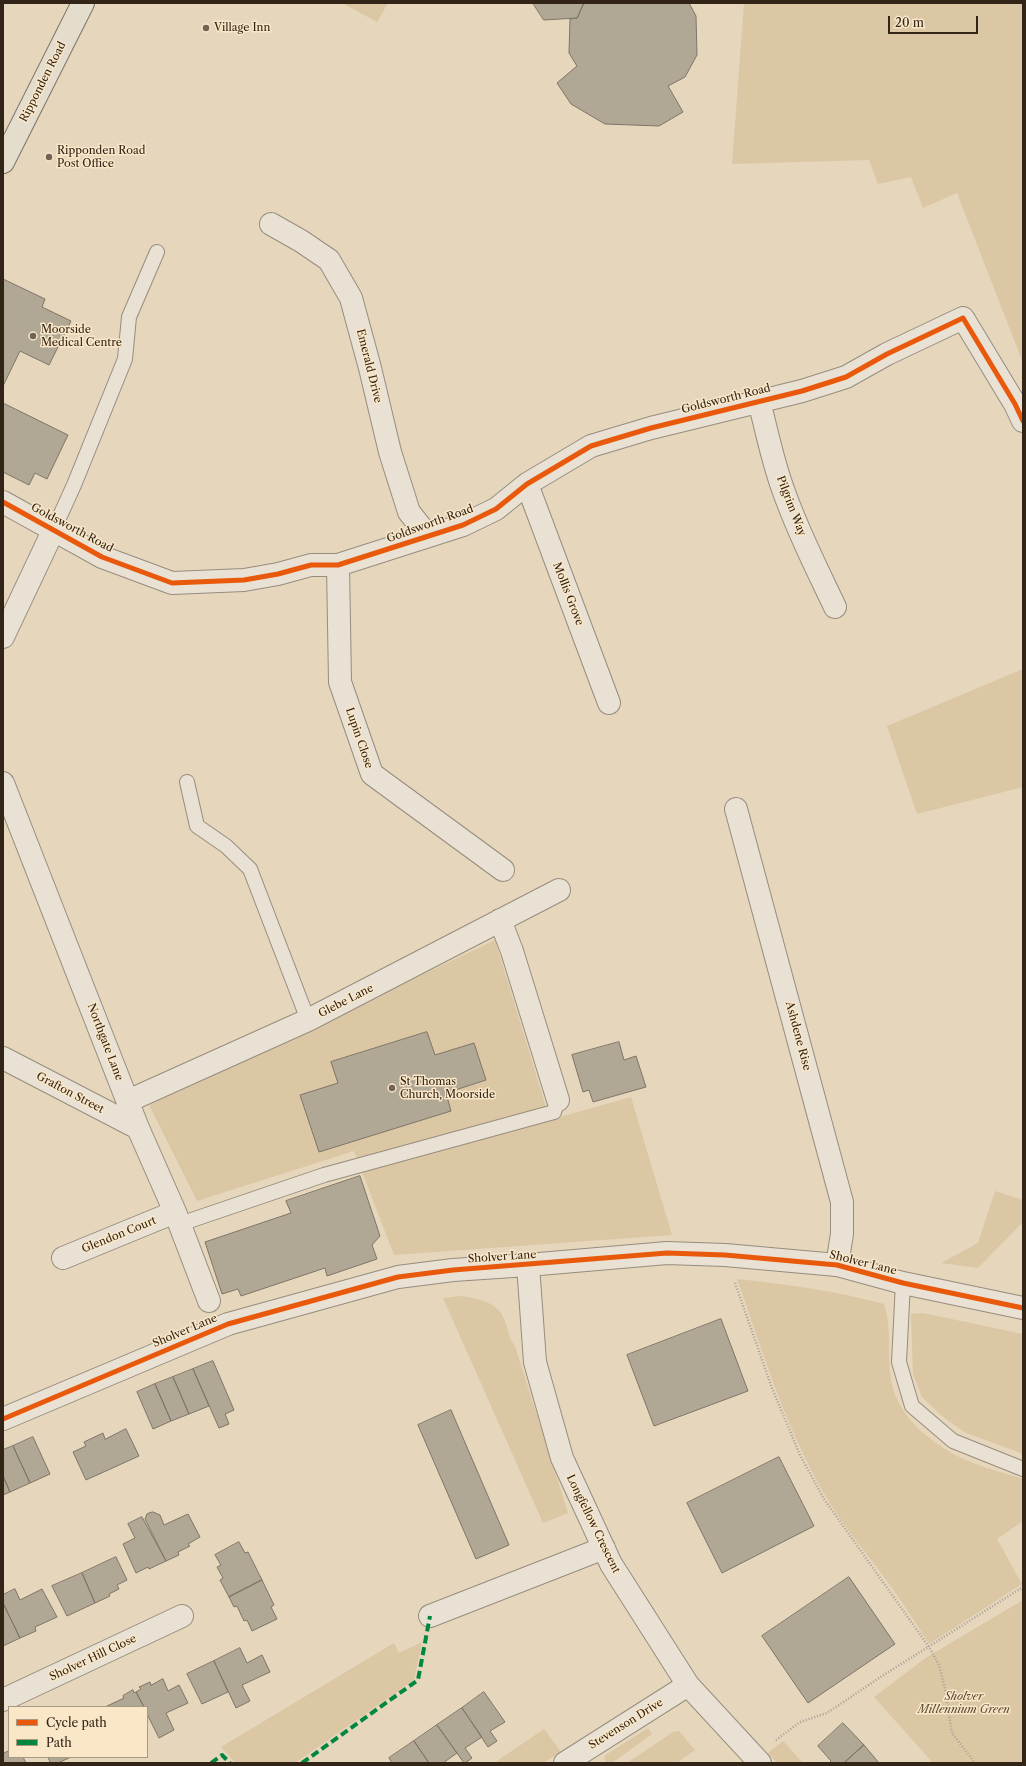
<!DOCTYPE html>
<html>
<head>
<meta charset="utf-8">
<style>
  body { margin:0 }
  #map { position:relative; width:1026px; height:1766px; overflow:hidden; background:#e5d6bc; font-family:"Libre Caslon Text",serif }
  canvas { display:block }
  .frame { position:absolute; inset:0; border:4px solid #332418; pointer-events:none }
  .legend { position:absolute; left:8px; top:1706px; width:140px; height:52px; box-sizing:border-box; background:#f9e7c8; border:1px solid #aa9982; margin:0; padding:5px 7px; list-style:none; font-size:12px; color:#332418 }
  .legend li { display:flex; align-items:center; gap:8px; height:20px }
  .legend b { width:20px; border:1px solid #aa9982 }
  .scale { position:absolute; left:888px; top:16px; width:90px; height:18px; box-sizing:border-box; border:2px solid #332418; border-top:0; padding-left:5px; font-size:12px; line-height:14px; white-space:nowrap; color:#332418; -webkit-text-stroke:3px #f9e7c8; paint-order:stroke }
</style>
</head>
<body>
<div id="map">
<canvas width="1026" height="1766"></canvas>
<div class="frame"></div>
<ul class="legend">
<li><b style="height:5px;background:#e8590c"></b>Cycle path</li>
<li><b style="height:5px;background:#00873e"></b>Path</li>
</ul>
<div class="scale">20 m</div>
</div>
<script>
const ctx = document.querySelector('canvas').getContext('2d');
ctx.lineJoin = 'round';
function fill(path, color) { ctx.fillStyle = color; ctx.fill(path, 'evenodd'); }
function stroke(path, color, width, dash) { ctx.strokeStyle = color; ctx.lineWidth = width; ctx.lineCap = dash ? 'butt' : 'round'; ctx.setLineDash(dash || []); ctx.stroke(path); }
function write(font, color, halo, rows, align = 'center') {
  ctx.font = font + ' "Libre Caslon Text",serif'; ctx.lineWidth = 3; ctx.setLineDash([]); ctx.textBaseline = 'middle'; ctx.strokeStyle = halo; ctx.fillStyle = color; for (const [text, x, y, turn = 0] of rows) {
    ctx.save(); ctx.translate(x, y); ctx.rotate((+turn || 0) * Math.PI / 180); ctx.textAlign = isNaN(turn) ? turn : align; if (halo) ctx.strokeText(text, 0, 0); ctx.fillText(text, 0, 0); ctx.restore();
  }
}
const green = new Path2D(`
  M342,3h46l-11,19z
  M744,3h279v360l-66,-170 -34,15 -12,-31 -33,7 -9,-24 -137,4z
  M1023,669v118l-106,27 -30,-88z
  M495,940l51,167v14l85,-24 41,138 -278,20 -40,-104 -157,50 -48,-96z
  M995,1191l28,9v22l-45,46 -37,-5 37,-20z
  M737,1279c49,5 99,12 147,25 8,24 3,51 7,76 7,39 42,65 77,81 17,7 37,12 55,18v42l-26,18 25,45 -93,60c-12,-19 -24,-38 -37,-56 -22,-31 -48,-60 -67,-93 -40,-68 -62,-143 -88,-216z
  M459,1296c13,1 34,5 42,17 5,8 7,20 11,29l3,4 53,167 -25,10 -100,-225z
  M923,1313l100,21v120l-59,-22 -22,-16 -20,-19 -9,-23 -2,-60z
  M1023,1600v163h-90l-59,-66 53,-40z
  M422,1642l-8,38 -119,83h-60l-14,-16 173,-104 5,10z
  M648,1728l4,6 -40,29h-6l-2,-7z
  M544,1729l17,23 -18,11h-49z
  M679,1731l16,19 -18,13h-50l46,-31z
  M783,1741l20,22h-26l-9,-10z`);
const building = new Path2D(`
  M533,3h51l-7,15 -33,2z
  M584,3h105l7,13 1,39 -12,22 -17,9 15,26 -24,14 -54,-2 -34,-20 -14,-21 20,-17 -8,-13 1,-34 7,-1z
  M3,279l42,20 -3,8 29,14 -22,44 -29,-14 -17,35z
  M3,403l65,32 -21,44 -12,-6 -6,12 -26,-13z
  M427,1032l8,23 39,-12 12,37 -40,13 5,18 -132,41 -19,-57 38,-12 -7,-21z
  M619,1042l5,18 12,-4 10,31 -53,15 -4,-12 -6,2 -11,-37z
  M360,1176l20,60 -8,9 5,14 -50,17 -2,-8 -84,28 -3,-7 -16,5 -17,-52 86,-29 -5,-12z
  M721,1319l27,72 -94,35 -27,-71z
  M213,1361l21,49 -9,4 4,10 -10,4 -26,-59z
  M193,1369l16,37 -20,8 -16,-37z
  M173,1377l16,37 -18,7 -16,-37z
  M155,1384l16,37 -18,8 -16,-37z
  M451,1410l58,135 -33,14 -58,-134z
  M126,1429l13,27 -53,24 -13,-28 13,-6 -2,-4 19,-9 2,6z
  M33,1437l17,37 -20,9 -17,-37z
  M13,1446l17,37 -20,9 -7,-16v-26z
  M779,1457l35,69 -92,47 -35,-70z
  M3,1476l7,16 -7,3z
  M153,1512l7,3 4,10 24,-11 12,23 -12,7 2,2 -12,6 1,3 -13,6 -21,-42 2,-5z
  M142,1517l24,44 -17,8 -1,-2 -12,6 -13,-29 12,-6 -7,-14z
  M239,1542l6,11 3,-1 14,28 -33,17 -9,-17 3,-2 -6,-11 4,-2 -6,-10z
  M116,1557l11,23 -10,5 2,4 -10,5 1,2 -15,7 -13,-30z
  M82,1573l13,30 -28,13 -15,-30z
  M849,1577l46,67 -87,59 -46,-67z
  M262,1580l12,25 -3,2 6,12 -25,12 -5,-11 -3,1 -7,-15 -3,1 -5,-10z
  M15,1589l5,11 22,-11 15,28 -22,10 1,4 -16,7 -17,-35v-8z
  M3,1603l17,35 -17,8z
  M240,1648l7,15 15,-8 8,17 -28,13 8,16 -14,7 -22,-47z
  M214,1661l14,31 -26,12 -15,-30z
  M163,1679l5,12 11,-6 9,18 -22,10 8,17 -15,8 -12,-24v-7h-3l-8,-15 5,-3 -2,-2 11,-5 1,3z
  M133,1690l1,3 2,-1 8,15h-39l19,-9 -1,-2z
  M484,1692l21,30 -15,9 7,10 -9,6 -26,-39z
  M462,1708l20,29 -17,11 7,10 -7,5h-1l-27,-38z
  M843,1723l21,22 -20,18h-15l2,-2 -13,-15z
  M437,1725l20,28 -14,10h-14l-15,-22z
  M414,1741l15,22h-37l-3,-5z
  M864,1745l15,18h-35z
  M9,1751v6h14l3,6h-23v-9z
  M48,1757h23l-13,6h-7z`);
const path = new Path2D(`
  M735,1283l37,105 28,67 24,44 105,148 10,18 6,24 7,44 23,30
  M776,1740l24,-18 27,-9 52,-35 144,-91`);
const service = new Path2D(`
  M54,529l20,-44 51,-126 4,-42 28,-65
  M187,782l10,44 29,20 24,23 58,151
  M180,1224l144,-49 230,-63 4,-12
  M903,1283l-4,79 13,44 41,35 70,28`);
const minor = new Path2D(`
  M271,224l30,17 28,19 22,38 19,70 20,84 19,60 19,24
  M759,401c8,31 14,62 25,91 14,40 33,77 51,115
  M527,484l82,219
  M3,502l99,55 70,26 72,-3 34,-6 33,-9h27l125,-40 33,-16 31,-25 64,-38 60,-18 151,-37 44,-14 41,-23 76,-36 52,86 8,17
  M338,565l2,117 32,92 131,96
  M3,637l51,-108
  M3,783l135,345 37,84 34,89
  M736,809l106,393v32l-5,31
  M500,920l12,31 46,149
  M3,1058l135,70
  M128,1101l180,-81 251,-130
  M63,1258l112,-46
  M3,1419l225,-95 170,-47 55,-7 75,-5 7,97 27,96 49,106 77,121 72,78
  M430,1616l174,-68
  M3,1700l179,-84
  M565,1763l123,-78`);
const tertiary = new Path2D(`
  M528,1265l139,-12 58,2 112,10 66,18 120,25`);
const primary = new Path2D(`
  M3,162l80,-159`);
const quiet = new Path2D(`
  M211,1763l11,-8 8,8
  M302,1763l116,-83 12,-64`);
const cycleway = new Path2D(`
  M3,502l99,55 70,26 72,-3 34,-6 33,-9h27l125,-40 33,-16 31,-25 64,-38 60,-18 151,-37 44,-14 41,-23 76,-36 52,86 8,17
  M3,1419l225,-95 170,-47 55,-7 214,-17 58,2 112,10 66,18 120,25`);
const markers = [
  [206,28,4,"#716251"],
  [49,157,4,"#716251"],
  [33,336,4,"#716251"],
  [392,1088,4,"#716251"]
];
const poiNames = [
  ["Village Inn",214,28],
  ["Ripponden Road",57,151],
  ["Post Office",57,164],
  ["Moorside",41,330],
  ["Medical Centre",41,343],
  ["St Thomas",400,1082],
  ["Church, Moorside",400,1095]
];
const streetNames = [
  ["Ripponden Road",43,82,-63],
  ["Emerald Drive",369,366,76],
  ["Goldsworth Road",726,399,-14],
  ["Pilgrim Way",791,506,69],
  ["Goldsworth Road",430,524,-20],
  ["Goldsworth Road",72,528,28],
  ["Mollis Grove",568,594,69],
  ["Lupin Close",359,738,71],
  ["Glebe Lane",346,1001,-27],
  ["Ashdene Rise",798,1036,75],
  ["Northgate Lane",105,1042,69],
  ["Grafton Street",70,1093,28],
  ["Glendon Court",119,1235,-22],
  ["Sholver Lane",502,1257,-4],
  ["Sholver Lane",863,1263,14],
  ["Sholver Lane",185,1331,-23],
  ["Longfellow Crescent",593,1524,64],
  ["Sholver Hill Close",93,1658,-25],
  ["Stevenson Drive",626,1724,-32]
];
const parkNames = [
  ["Sholver",964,1697],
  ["Millennium Green",964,1710]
];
fill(green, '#dcc7a5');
fill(building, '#b1a795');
stroke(building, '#7e7567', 1);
stroke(service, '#978d7d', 16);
stroke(minor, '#978d7d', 24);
stroke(tertiary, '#978d7d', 24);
stroke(primary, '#7e7567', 24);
stroke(path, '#a8a096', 2.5, [1, 2]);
stroke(service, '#e8e1d4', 14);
stroke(minor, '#e8e1d4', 22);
stroke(tertiary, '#e8e1d4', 22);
stroke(primary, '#e4dccd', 22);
stroke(quiet, '#00873e', 4, [8, 4]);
stroke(cycleway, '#e8590c', 5);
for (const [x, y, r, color] of markers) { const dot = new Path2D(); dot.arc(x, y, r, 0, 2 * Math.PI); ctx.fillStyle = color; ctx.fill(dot); stroke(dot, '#f9e7c8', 1.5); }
write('11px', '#332418', '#f9e7c8', poiNames, 'left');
write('11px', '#332418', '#f9e7c8', streetNames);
write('italic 11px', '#5c4a36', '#f9e7c8', parkNames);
</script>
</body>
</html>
